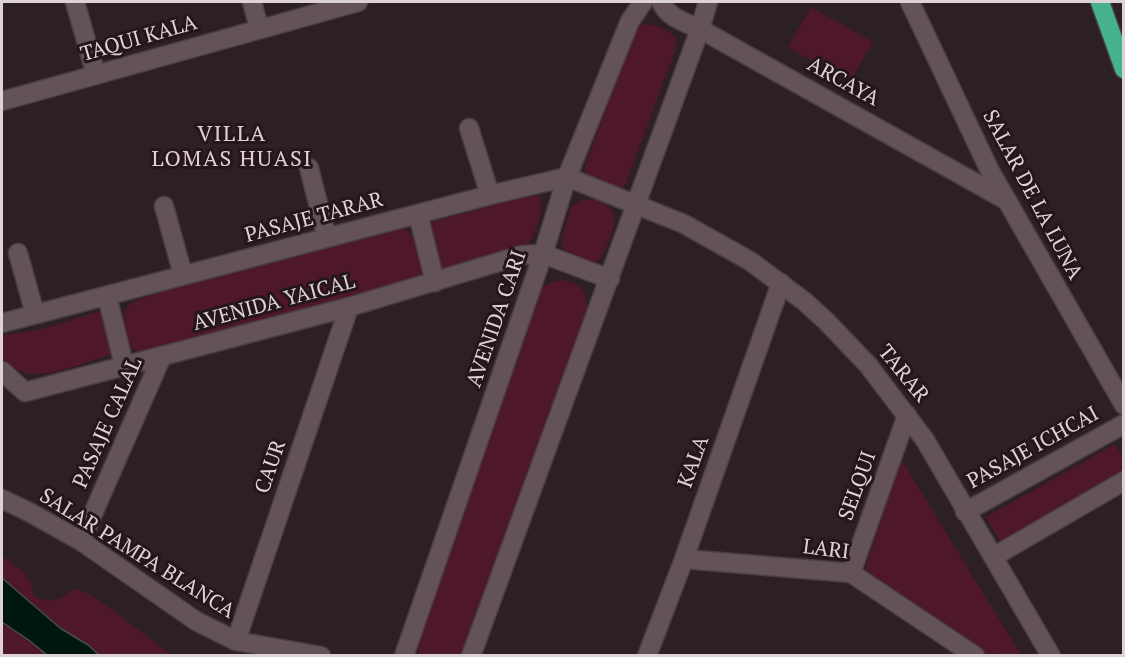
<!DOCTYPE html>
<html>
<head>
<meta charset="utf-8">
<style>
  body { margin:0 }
  #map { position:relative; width:1125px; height:657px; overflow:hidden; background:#2d2023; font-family:"PT Serif",serif }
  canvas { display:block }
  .frame { position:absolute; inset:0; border:3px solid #ddd3d5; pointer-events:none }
</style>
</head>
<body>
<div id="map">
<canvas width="1125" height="657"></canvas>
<div class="frame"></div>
</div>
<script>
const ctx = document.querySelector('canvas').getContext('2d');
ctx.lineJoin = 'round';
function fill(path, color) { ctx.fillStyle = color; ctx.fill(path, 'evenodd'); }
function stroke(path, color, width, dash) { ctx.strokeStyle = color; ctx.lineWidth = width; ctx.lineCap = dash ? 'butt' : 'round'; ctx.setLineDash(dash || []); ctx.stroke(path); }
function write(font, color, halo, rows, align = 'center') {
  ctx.font = font + ' "PT Serif",serif'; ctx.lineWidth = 6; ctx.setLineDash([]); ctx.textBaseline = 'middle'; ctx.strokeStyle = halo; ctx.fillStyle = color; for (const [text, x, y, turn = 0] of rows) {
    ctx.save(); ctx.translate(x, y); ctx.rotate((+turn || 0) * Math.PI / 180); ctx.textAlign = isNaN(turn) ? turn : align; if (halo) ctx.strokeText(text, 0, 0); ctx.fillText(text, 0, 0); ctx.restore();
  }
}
const green = new Path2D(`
  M811,7l62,35 -23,40 -62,-35z
  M641,24c16,0 23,4 35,14l-1,13 -49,132 -6,8 -35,-15v-10l49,-132z
  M530,195l9,2c7,11 -6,44 -14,52l-84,23 -12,-49z
  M596,199c7,3 15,7 18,15 4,8 -11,47 -20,50 -6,1 -17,-3 -23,-4l-9,-13 1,-14 8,-26 10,-7z
  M404,228c10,6 21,28 19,40 0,3 -2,6 -4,10l-277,75 -10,-4c-18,-47 -5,-45 36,-59z
  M564,280c20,6 21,10 23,29l-126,346h-41l-2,-7 7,-27 114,-330c8,-8 14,-10 25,-11z
  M101,311l14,42c-25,8 -68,27 -93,19 -8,-3 -14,-9 -20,-13v-24c33,-1 68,-15 99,-24z
  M1115,444l8,14v14l-123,70 -14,-25z
  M901,459l120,196 -41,-2 -115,-84z
  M2,556c17,12 30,18 32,41 22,7 24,3 42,-9l22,11 74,56h-170z`);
const water = new Path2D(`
  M2,578l58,50 28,17 11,10h-52l-17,-14 -28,-19z`);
const minor = new Path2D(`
  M75,2l21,73
  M252,2l7,26
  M661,2c7,16 24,20 39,27l306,171
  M910,2l80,169 134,234
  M2,101l356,-99
  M469,128l21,67
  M309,168l18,70
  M164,206l19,69
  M418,214l17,68
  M18,253l17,61
  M107,296l17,69
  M2,323l488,-128 77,-18 117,47 66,37 54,40 22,20 42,44 57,75 126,216
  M2,371l23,21 324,-85 173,-52 21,-1 67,25
  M2,499l27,13 52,29 115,80 40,20 85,15
  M965,512l159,-88
  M81,541l81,-185
  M993,557l131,-76
  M684,559l167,14 124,83
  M851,573l56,-158
  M236,641l113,-334
  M404,656l139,-402 24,-77 63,-156 13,-19
  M471,656c78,-209 151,-419 229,-627l8,-27
  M647,656l37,-97 97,-276`);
const highway = new Path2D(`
  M1100,2l24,67`);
const streetNames = [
  ["TAQUI KALA",139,39,-16],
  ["ARCAYA",843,82,29],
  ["SALAR DE LA LUNA",1032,195,62],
  ["PASAJE TARAR",314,218,-15],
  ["AVENIDA YAICAL",274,303,-15],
  ["AVENIDA CARI",497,319,-71],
  ["TARAR",903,374,51],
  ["PASAJE CALAL",108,423,-66],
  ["PASAJE ICHCAI",1033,448,-29],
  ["KALA",694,462,-70],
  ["CAUR",271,467,-71],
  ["SELQUI",858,486,-70],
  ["LARI",826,550,7],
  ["SALAR PAMPA BLANCA",137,554,32]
];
const neighbourhoodNames = [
  ["VILLA",232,135],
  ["LOMAS HUASI",232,160]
];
fill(green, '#4f172a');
fill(water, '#00170f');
stroke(water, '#424f4a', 1.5);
stroke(minor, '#493e40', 21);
stroke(highway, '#493e40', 21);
stroke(minor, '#635356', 18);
stroke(highway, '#45b18f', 18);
write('21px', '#ddd3d5', '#24161a', streetNames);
ctx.letterSpacing = '1.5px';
write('22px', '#e2ced2', '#24161a', neighbourhoodNames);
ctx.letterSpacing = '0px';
</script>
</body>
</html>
